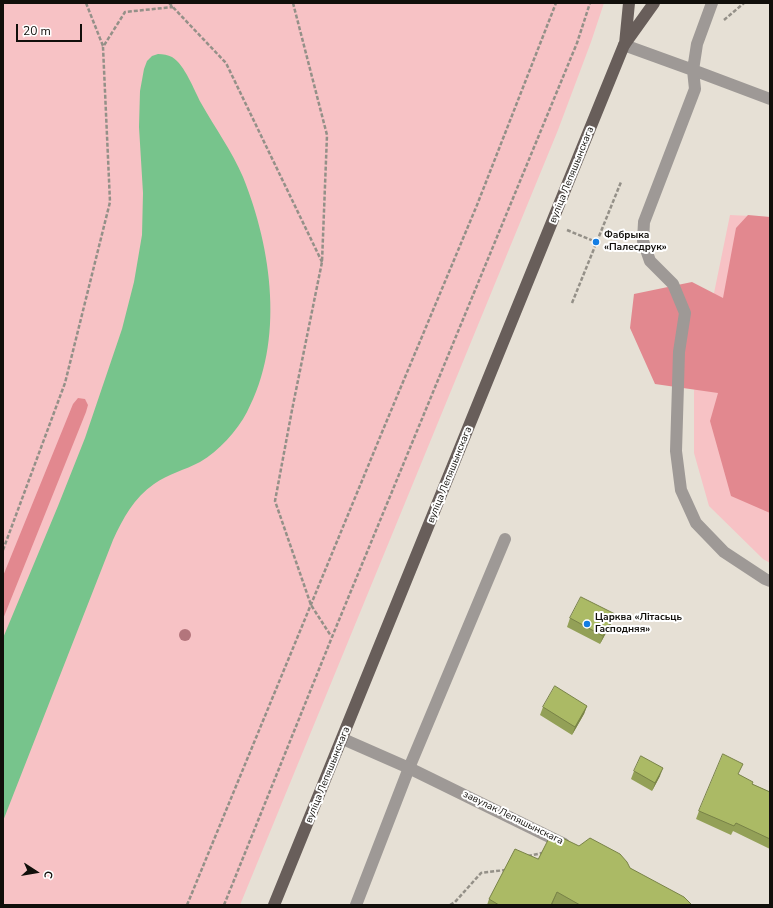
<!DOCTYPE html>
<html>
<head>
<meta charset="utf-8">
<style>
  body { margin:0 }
  #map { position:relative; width:773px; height:908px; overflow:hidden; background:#e6e0d5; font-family:"Nunito Sans",sans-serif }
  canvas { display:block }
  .frame { position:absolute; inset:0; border:4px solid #110f0b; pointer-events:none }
  .north { position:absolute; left:16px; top:852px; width:40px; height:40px; -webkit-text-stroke:3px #fff; paint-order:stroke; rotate:102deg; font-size:11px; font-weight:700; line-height:16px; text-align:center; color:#110f0b }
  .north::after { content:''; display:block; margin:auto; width:14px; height:18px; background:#110f0b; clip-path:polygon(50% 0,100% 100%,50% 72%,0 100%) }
  .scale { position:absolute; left:16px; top:24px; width:66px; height:18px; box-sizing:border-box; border:2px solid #110f0b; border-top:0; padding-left:5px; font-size:12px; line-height:14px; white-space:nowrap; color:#110f0b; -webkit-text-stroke:3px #fff; paint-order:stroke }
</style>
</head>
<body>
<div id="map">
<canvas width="773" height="908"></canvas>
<div class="frame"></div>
<div class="north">С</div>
<div class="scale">20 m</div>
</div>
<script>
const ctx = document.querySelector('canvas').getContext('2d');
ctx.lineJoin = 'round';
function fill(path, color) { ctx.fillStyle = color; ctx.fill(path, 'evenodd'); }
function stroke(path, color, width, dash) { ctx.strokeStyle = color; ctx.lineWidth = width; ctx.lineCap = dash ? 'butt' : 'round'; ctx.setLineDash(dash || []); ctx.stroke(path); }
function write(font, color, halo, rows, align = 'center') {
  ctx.font = font + ' "Nunito Sans",sans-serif'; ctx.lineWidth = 4; ctx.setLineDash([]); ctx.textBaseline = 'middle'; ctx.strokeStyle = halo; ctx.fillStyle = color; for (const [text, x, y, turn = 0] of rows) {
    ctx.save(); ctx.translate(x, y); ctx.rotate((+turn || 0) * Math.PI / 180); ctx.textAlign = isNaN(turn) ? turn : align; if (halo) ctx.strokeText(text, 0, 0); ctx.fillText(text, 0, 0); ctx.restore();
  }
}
const green = new Path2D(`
  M3,3h601l-13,39 -33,88 -318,775h-237z
  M730,215l40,2v346l-7,-4 -54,-53 -15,-53v-62z`);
const forest = new Path2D(`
  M748,215l22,2v296l-39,-17 -21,-75 8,-28 -63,-9 -25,-56 4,-34 58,-12 31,16 13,-70z
  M78,398l7,1 3,6 -2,7 -83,207v-43l70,-172z`);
const water = new Path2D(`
  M158,54c5,0 10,1 14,3 13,8 22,33 29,46 14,25 31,48 42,74 29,72 42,164 4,235 -10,19 -28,39 -47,50 -15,8 -32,12 -46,22 -20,14 -31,34 -41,56l-110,281v-183l55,-132 27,-68 37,-109 12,-47 8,-47 1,-42 -4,-66 1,-36 4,-22 3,-8 5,-5z`);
const path = new Path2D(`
  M86,3l17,43
  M169,3l57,60 96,199
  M293,3l34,132 -5,127 -30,148 -17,91 36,104 20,31
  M724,20l20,-17
  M567,230l29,12
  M572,303l49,-121
  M3,550l62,-167 45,-181 -7,-155 22,-35 48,-5
  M528,856l14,-3
  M187,905l198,-480 92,-220 79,-202
  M224,905l108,-268 245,-594 13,-40
  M450,905l5,-3 26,-29 24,-3`);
const lane = new Path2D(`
  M712,3l-15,41 -4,26 77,29
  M624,45l69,25 2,19 -51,133 -1,19 7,20 23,23 12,29 -6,39 -3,99 5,39 15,33 28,29 41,27 5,2
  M356,905l53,-137 96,-229`);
const street = new Path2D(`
  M343,739l66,29 155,76`);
const primary = new Path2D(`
  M625,44l4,-41
  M274,905l350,-860 30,-42`);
const trees = [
  [185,635]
];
const wall = new Path2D(`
  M615,614l-3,8 -12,22 -33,-17 3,-9z
  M587,706l-3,8 -12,21 -32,-20 3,-8z
  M634,771l26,5 -8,15 -21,-12z
  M739,775l13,9 18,8v57l-37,-18 -2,4 -35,-16 3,-8z
  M538,859l92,9 62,37h-205l2,-6z`);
const shadedWall = new Path2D(`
  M615,614l-3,8 -12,22 3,-8z
  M587,706l-3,8 -12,21 3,-8z
  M663,768l-3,8 -8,15 3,-8z
  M557,892l-5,13h-1z`);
const building = new Path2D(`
  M581,597l34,17 -12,22 -33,-18z
  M555,686l32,20 -12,21 -32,-20z
  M723,754l20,10 -5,10 15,8 -1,2 18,8v47l-34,-16 -2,3 -35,-15z
  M641,756l22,12 -8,15 -21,-12z
  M552,833l27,13 11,-8 30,16 7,8 3,6 54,29 8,8h-112l-23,-13 -6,13h-52l-10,-6 26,-50 23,10z`);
const markers = [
  [596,242,4,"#127de4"],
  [587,624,4,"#127de4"]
];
const streetNames = [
  ["вуліца Лепяшынскага",572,175,-68],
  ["вуліца Лепяшынскага",450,475,-68],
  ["вуліца Лепяшынскага",328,775,-68],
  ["завулак Лепяшынскага",513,818,26]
];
const poiNames = [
  ["Фабрыка",604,236],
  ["«Палесдрук»",604,248],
  ["Царква «Літасьць",595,618],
  ["Гасподняя»",595,630]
];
fill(green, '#f7c2c5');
fill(forest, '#e2888f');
fill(water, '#77c48c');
stroke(path, '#949088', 2.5, [4, 2]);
stroke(lane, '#9e9996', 12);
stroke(street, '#9e9996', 12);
stroke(primary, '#685e5a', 12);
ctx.fillStyle = '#b3757c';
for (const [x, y] of trees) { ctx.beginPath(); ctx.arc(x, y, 6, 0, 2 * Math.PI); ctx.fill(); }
fill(wall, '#93a057');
fill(shadedWall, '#788247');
fill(building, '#abba65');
stroke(building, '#788247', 1);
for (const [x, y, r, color] of markers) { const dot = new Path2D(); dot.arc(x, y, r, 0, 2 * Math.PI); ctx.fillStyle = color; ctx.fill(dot); stroke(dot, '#fff', 1.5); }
write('10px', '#110f0b', '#fff', streetNames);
write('bold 10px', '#110f0b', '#fff', poiNames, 'left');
</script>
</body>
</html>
